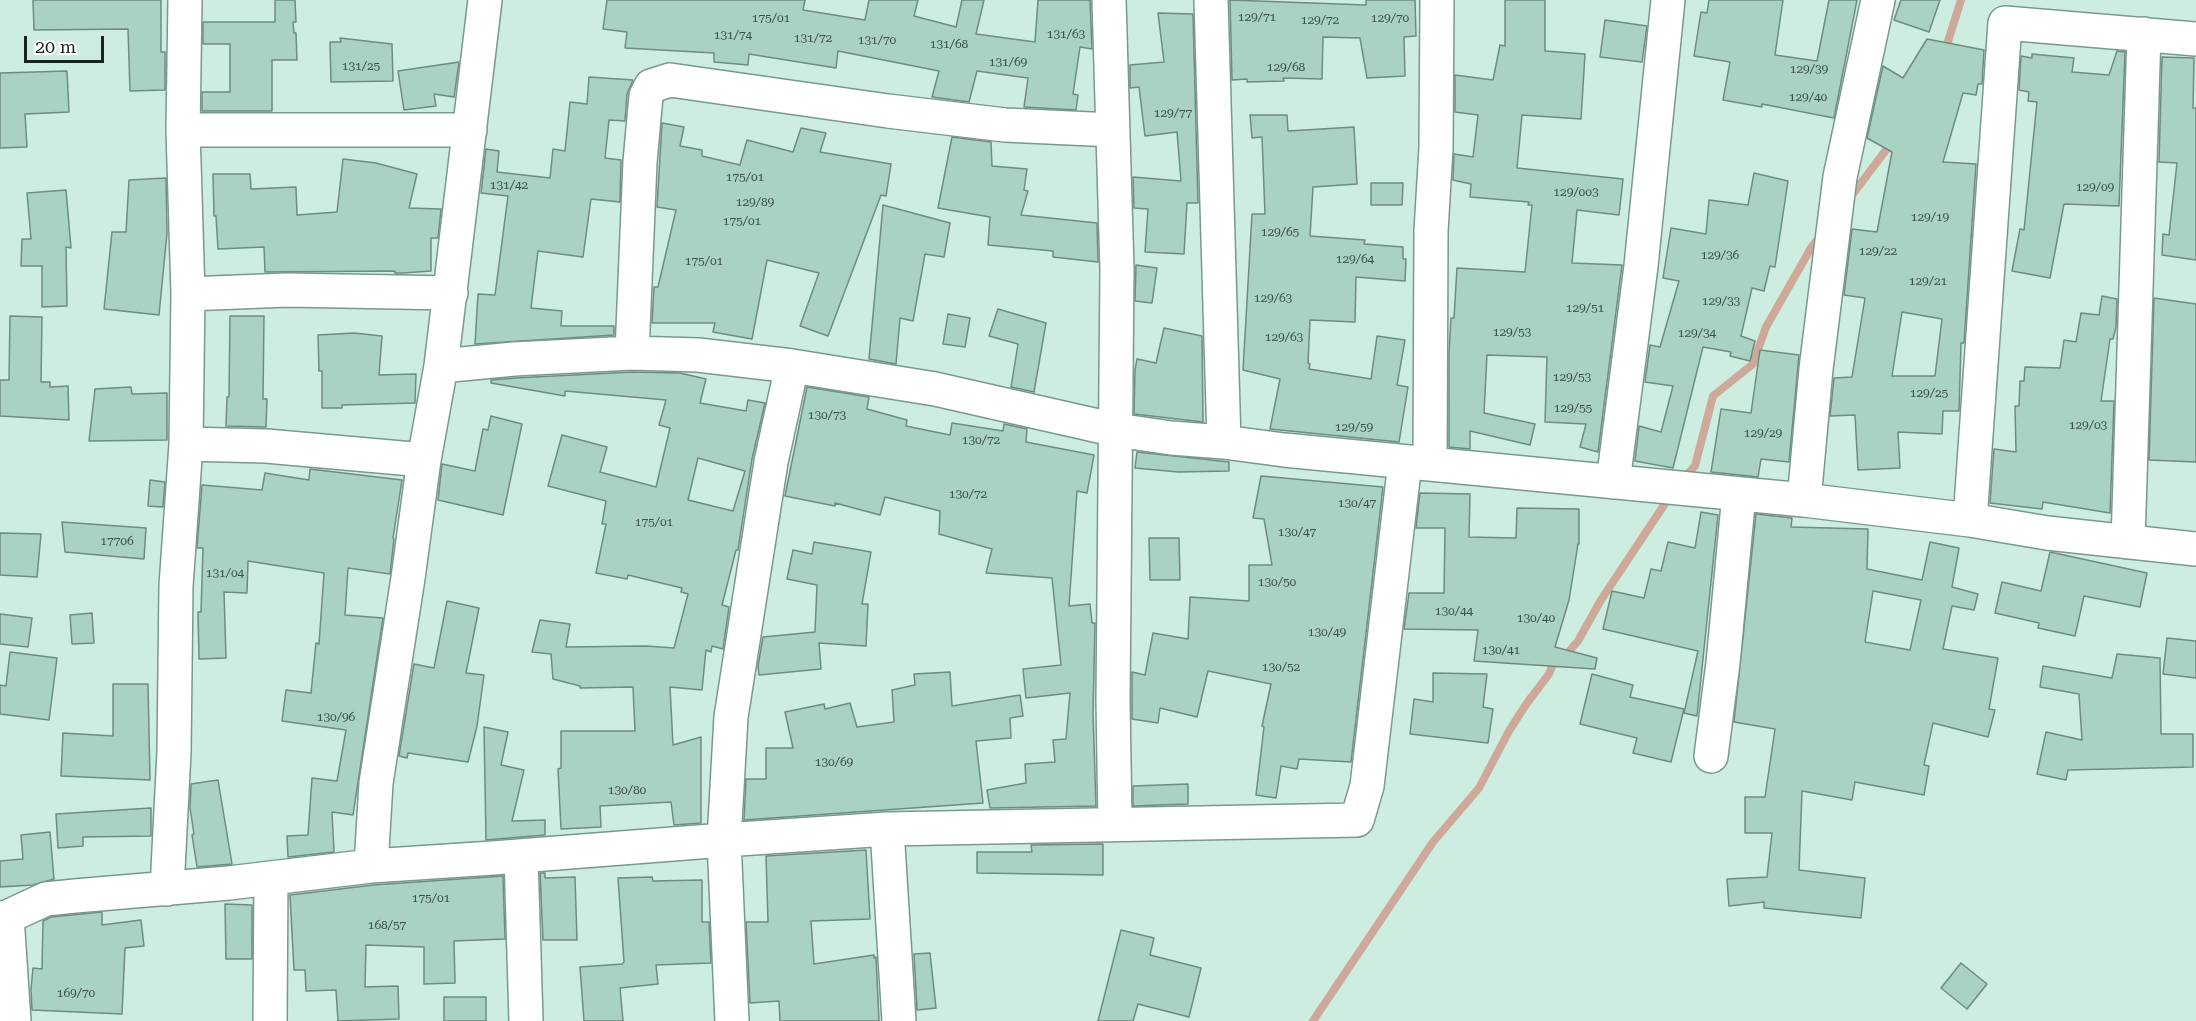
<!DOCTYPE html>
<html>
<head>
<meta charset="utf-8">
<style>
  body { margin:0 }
  #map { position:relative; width:2196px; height:1021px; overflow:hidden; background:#cceddf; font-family:"Roboto Serif",serif }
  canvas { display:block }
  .scale { position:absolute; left:24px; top:36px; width:80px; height:27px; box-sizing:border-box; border:3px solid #18241f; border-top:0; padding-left:8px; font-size:18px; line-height:21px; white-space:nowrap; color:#18241f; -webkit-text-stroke:4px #fff; paint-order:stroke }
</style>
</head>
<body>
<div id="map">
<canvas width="2196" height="1021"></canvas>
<div class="scale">20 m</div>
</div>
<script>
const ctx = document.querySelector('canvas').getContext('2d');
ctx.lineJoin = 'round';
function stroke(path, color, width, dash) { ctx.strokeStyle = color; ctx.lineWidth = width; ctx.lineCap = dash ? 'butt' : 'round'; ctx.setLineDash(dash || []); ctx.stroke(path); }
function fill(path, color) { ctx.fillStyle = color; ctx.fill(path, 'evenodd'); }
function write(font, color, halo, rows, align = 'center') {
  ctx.font = font + ' "Roboto Serif",serif'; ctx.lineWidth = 5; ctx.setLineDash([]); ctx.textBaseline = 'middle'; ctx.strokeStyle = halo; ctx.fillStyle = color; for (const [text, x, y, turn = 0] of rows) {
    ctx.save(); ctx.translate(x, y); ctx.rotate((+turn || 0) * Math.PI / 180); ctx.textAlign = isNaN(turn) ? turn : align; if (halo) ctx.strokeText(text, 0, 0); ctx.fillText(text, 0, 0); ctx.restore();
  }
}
const stream = new Path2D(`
  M1944,54l17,-54
  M1849,199l43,-57
  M1681,481l14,-15 18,-70 40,-32 13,-37 45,-79 10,-13
  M1313,1021l120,-179 46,-54 30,-57 18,-28 22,-29 4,-10 6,-1 19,-22 23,-41 69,-104`);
const building = new Path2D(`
  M33,0h128v52h4v38l-35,1 -2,-62 -94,1z
  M275,0h20l1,22h-3l1,11h2l1,27h-25v51h-70v-19h28v-48h-27v-22h72z
  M607,0h198l-2,10 62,10 4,-20h49l-4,16 42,11 6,-27h22l-8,34 59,8 3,-42h52l2,49 -12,-2 -7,47 5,1 -2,15 -52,-3 4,-29 -51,-7 -8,31 -37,-5 7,-26 -101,-20 -2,17 -87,-14 -1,11 -34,-3v-9l-89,-5 2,-16 -24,-3z
  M1230,0l136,5v-5h49l1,36 -12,1 1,39 -38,2 -7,-40 -37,-1 -1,42 -39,-1 1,3 -37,1v-3l-15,1z
  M1505,0h40v51l40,3 -4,65 -59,-4 -5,53 106,11 -4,36 -42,-5 -5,53 50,2 -24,187 -18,-5 6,-23 -41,-2 2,-65 -60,-2 -3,58 51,11 -5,21 -60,-14v18l-21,-2v-93l2,-36h3l3,-50 68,4 7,-67h-4l1,-3 -59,-5 1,-13 -18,-4 1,-26 19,3 5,-42 -23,-3v-37l38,5 7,-35 5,1z
  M1709,0h74l-8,55 42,6 12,-61h28l-23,118 -72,-14v3l-39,-7 7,-38 -36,-6 7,-44 6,1z
  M1901,0h39l-11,32 -35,-12z
  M1158,13l35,1 5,189h-11l-3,51 -39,-2 3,-43 -14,-1 -1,-31 48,4 -4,-49 -32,4 -6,-49 -9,1v-23l34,-3z
  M1605,20l42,6 -5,36 -42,-5z
  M340,38l52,6 1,37 -62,1 -1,-40h11z
  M1927,39l57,11 -2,34h-4l-2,11 -13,-2 -20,69 33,2 -12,179h-3l-2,68h-16l-1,23 -44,-2 2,36 -42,2 -3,-55 -25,1 4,-38 18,-1 13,-79 -21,-3 8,-66 25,3 15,-80 -25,-14 16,-72 20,12zM1902,312l40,7 -7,57h-43z
  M2117,51l8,1 -6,154 -55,-2 -14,74 -38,-7 8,-42 4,1 13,-128 -9,-1 1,-9 -10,-2 2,-34 11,2v-4l42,4 -2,14 37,3z
  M2162,57l32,1 -1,50h3v152l-34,-5 1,-21 6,1 8,-72 -18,-1z
  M459,62l-5,35 -20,-3 2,12 -32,4 -6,-39z
  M67,71l2,41 -44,2 2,33 -27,1v-75z
  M589,77l44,3 -6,14 -2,27 -16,-1 -4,38 16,2 -1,42 -29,-3 -8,58 -45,-6 -7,57 31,3 -1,15h53v9l-139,9 3,-50 17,1 13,-99 -27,-3 5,-44 13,2 -2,21 53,6 3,-29 12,2 5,-49 17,2z
  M1250,115h37l1,16 66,-4 3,57 -44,3 -3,49 55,4 -1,4 39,3v12h3l-1,22 -49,-4 -1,45 -45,-2 -2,43 2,1 -1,5 62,10 6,-43 28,4 -8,45 11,2 -9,55 -129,-13 10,-50 -37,-9 9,-156h13l-3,-77 -10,1z
  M662,123l22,4 -4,19 22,4v6l38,9 7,-25 46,12 8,-24 25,5 -6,19 71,12 -5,32 -5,-1 -53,141 -28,-10 19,-53 -52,-13 -15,79 -39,-7 2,-9h-63l2,-36h4l18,-77 -19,-3z
  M952,137l39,5 1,24 35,3 -3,21 4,1 -7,24 76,8 1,39 -45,-5v-6l-65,-6 2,-28 -52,-9z
  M343,159l33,4 41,11 -8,34 32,1 -3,29h-7v33l-28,2h-8v-2l-130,1 -1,-25 -46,2 -2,-33h-2l-1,-42h37l1,15 45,-2 1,28 40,-3z
  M1754,173l34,8 -13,86 -5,-1 -6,25 -12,-3 -11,48 14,5 -5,20 -20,-5 1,-4 -28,-5 -30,121 -38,-7 4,-35 22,6 12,-46 -28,-4 5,-37 10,2 19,-66 -16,-3 8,-50 35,6 3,-34 39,5z
  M166,178l1,55 -8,82 -55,-6 8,-77h14l3,-52z
  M1371,183h32l-1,22h-31z
  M66,190l5,58 -5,-1 1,59 -25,1v-41h-21l1,-27h9l-4,-46z
  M883,205l67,18 -6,34 -19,-3 -12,67 -13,-3 -4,46 -27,-5z
  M1136,265l21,3 -5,35 -17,-2z
  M2102,296l15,3 -1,28 -3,12h-3l-9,62h13l-4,112 -67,-11 -1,7 -52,-6 4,-54 22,3 -1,-46h4l1,-25h4l1,-14 35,1 4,-28 12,2 5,-29 18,2z
  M2154,298l42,6v158l-47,-2z
  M998,309l48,14 -12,69 -23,-5 7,-43 -29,-8z
  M948,314l22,4 -5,29 -22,-3z
  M10,316l32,1 -1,65h9v5l18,-1 1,34 -69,-4v-36h9z
  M230,316h34l-1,83h4l-1,28 -40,-1 1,-29h2z
  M1164,328l38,8 1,86 -69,-8 1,-44 2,-11 19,4z
  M354,333l28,3 -3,39 37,-1 -1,29 -73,2v3h-20v-37h-3l-1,-36z
  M1760,350l39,5 -10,107 -28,-3 -3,18 -47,-5 10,-63 30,4z
  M632,372l48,1 26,6 -6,24 46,8 2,-11 17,3 -13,56 -14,91h-2l-14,55 7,2 -6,42 -11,-3 -1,6 -5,-2 -4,40 -32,-3 3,58 28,-8v86l-27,2 -3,-23 -71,4 1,21 -40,2 -3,-60 3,-1v-37h74l-2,-44 -53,1v-2l-27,-7 -2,-25 -19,-2 8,-32 30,4 -4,23 80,-1 28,2 14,-54 -7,-2 1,-4 -54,-13 -1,4 -31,-6 10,-49h-4l4,-23 -58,-15 14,-51 45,12 -7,25 56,15 14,-59 -11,-3 7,-25 -101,-9v5l-74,-13v-3l24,-2zM698,458l47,13 -12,40 -45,-11z
  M131,387l1,7 35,-1v47l-78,1 6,-52z
  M807,387l62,10 -2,12 40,11 -1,6 44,9 2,-12 51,8 1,-7 23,5 -1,13 68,13 -7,38 -10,-2 -8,115 21,-2 2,19h3l-2,91 3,92 -106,2 -3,-18 39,-7 -1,-19 30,-2 -2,-22 13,-1 4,-46 -44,5 -3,-29 38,-4 -9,-87 -66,-5 6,-24 -53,-15 1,-23 -55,-14 -5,18 -45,-12v3l-50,-10z
  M491,416l31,8 -19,91 -65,-15 4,-36 33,7 8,-42 5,1z
  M1137,452l92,10v9l-51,1 -43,-4z
  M310,469l92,11 -9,58 1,1 -4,35 -42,-6 -3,47 38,3 -30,197 -21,-3 2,40 -46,5 -1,-21 21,-1 4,-57 25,3 9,-51 -64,-9 4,-31 25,3 5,-50 3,1 5,-71 -76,-12 -1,32 -23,-1 2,66 -27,1 -1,-47h3l2,-64h-6l5,-63 60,5 3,-17 44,7z
  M1261,476l122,11 -32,275 -52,-3 -2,10 -16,-3 -5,32 -20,-3 8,-68 -2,-1 9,-42 -63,-13 -11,46 -37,-9 -2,15 -26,-4v-47l13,3 8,-42 35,6 2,-42 59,4v-36h23l-8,-46 -11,-1z
  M150,480l15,2 -2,25 -15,-1z
  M1420,493l50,1 -1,43 47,1 1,-30 62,1v35h-1l-9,56 -14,47 42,11 -2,11 -121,-8 4,-31 -74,-1 5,-36h35l1,-65h-29z
  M1701,512l17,3 -21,201 -13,-3 14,-62 -95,-22 9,-38 32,7 7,-29 10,2 7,-29 27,6z
  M1756,514l36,4 -1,9 77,2 -1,40 55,11 8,-38 29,6 -7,39 26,7 -4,16 -22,-4 -9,43 55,9 -9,51 6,1 -7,27 -55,-14 -9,42 5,1 -5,29 -69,-13 -3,18 -50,-9 -3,79 66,8 -4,40 -97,-10v-6l-35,4 -2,-27 40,-2 5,-44h-27v-36h20l10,-68 -41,-7zM1873,591l48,9 -11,50 -45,-8z
  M62,522l84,6 -2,31 -79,-7z
  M0,533l41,1 -4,43 -37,-2z
  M1149,538h30l1,42h-30z
  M814,542l57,10 -9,52h6l-2,42 -47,-3 2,26 -62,6 -1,-9 5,-29 52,-5 2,-47 -30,-6 6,-29 19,4z
  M2050,552l97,21 -7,34 -56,-11 -9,40 -37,-8 1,-5 -44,-10 7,-31 39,9z
  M447,601l32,7 -13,65 18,2 -7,51 -9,36 -60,-9 -1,5 -8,-2 15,-92 20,4z
  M92,613l2,30 -22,1 -2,-29z
  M0,614l32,4 -4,29 -28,-3z
  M2167,638l29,3v37l-33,-4z
  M10,652l47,6 -8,62 -49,-6v-29l6,1z
  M2117,654l43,4 1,76h32v33l-125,3 -2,10 -29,-6 9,-42 36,8 -3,-46 -39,-7 3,-21 69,12z
  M950,672l2,34 68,-11 3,21 -13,2 1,20 -35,3 7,62 -239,17 2,-41h20v-31h27l-8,-36 39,-8 1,5 25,-6 7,24 37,-5 -2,-32 23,-5 -1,-11z
  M1433,673l54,1 -4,33 10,2 -5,34 -78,-9 4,-35 19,3z
  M1592,674l41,11 -3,12 54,12 -13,53 -38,-9 4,-15 -57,-14z
  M113,684h35l2,96 -89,-4 2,-43 50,3z
  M484,727l24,5 -7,33 23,5 -12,51 33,-1v15l-59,5z
  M218,780l14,84 -35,3 -5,-32 2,-1 -4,-26 1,-24z
  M1188,784v20l-55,2v-20z
  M151,808v28l-68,1v9l-25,2 -2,-34z
  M50,832l4,47 -21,6 -33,2v-26l23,-2 -2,-24z
  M1103,844v31l-126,-2v-21h55l-1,-7z
  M866,850l4,69 -59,2 3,43 60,-9v3l2,-1 3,64h-99l-1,-20 -29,2 -4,-81h22l-2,-66z
  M540,873h5v5l30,-1 2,63h-34z
  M503,876l2,63 -51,2 1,42 -31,1v-37l-58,-2 -1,42 33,-1 1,33 -61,2 -2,-31 -30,1 -1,-21h-11l-4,-75 83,-10z
  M652,877l1,4 49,-1v42h7l2,41 -55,2 2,19 -38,4 3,33h-39l-4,-54 42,-3 2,-2 -6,-84z
  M225,904l27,1v54h-26z
  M102,912v13l39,-5 3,26 -19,2 -3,66 -90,-4 -1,-21 2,-21 9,1 1,-48 8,-4z
  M1121,930l33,8 -4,17 51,13 -12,49 -51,-13 -5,17h-35z
  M930,953l6,55 -19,2 -3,-56z
  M1961,963l26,21 -20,25 -26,-21z
  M444,997h42v24h-42z`);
const minor = new Path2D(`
  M1109,0l8,269 -4,431 2,124
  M1211,0l13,442
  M183,130h287
  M188,294l99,-4 164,3
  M632,353l8,-191 6,-66 5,-10 19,-6 218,31 117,14 108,5
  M441,366l44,-366
  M186,444l80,2 158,14
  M1430,464l1,-233 5,-83 1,-148
  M1613,482l28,-216 27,-266
  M1804,500l12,-131 24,-192 38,-177
  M1970,520l35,-497 191,16
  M2128,542l16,-508
  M1711,756l12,-93 16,-169
  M887,829l12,192
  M521,856l5,165
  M371,866l5,-83 32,-205 16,-118 17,-94 73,-7 118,-6 66,2 94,11 143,23 181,41 55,8 53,4 60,8 520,50 166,20 77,13 149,16
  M167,889l7,-137 2,-166 10,-142 2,-150 -5,-164 2,-130
  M7,917l39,-18 29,-3 154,-13 142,-17 122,-8 231,-18 163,-11 470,-9 10,-34 38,-324
  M0,918l7,-1 7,104
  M270,1021l1,-143
  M732,1021l-8,-181 7,-123 40,-255 21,-96`);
const numberNames = [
  ["129/71",1257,17],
  ["175/01",771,18],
  ["129/70",1390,18],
  ["129/72",1320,20],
  ["131/63",1066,34],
  ["131/74",733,35],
  ["131/72",813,38],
  ["131/70",877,40],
  ["131/68",949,44],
  ["131/69",1008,62],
  ["131/25",361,66],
  ["129/68",1286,67],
  ["129/39",1809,69],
  ["129/40",1808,97],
  ["129/77",1173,113],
  ["175/01",745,177],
  ["131/42",509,185],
  ["129/09",2095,187],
  ["129/003",1576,192],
  ["129/89",755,202],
  ["129/19",1930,217],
  ["175/01",742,221],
  ["129/65",1280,232],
  ["129/22",1878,251],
  ["129/36",1720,255],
  ["129/64",1355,259],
  ["175/01",704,261],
  ["129/21",1928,281],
  ["129/63",1273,298],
  ["129/33",1721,301],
  ["129/51",1585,308],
  ["129/53",1512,332],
  ["129/34",1697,333],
  ["129/63",1284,337],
  ["129/53",1572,377],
  ["129/25",1929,393],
  ["129/55",1573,408],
  ["130/73",827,415],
  ["129/03",2088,425],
  ["129/59",1354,427],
  ["129/29",1763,433],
  ["130/72",981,440],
  ["130/72",968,494],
  ["130/47",1357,503],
  ["175/01",654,522],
  ["130/47",1297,532],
  ["17706",117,541],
  ["131/04",225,573],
  ["130/50",1277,582],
  ["130/44",1454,611],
  ["130/40",1536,618],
  ["130/49",1327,632],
  ["130/41",1501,650],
  ["130/52",1281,667],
  ["130/96",336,717],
  ["130/69",834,762],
  ["130/80",627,790],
  ["175/01",431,898],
  ["168/57",387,925],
  ["169/70",76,993]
];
stroke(stream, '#cea999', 8);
fill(building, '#a9d2c2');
stroke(building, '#6e8c80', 1.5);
stroke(minor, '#7a998d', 36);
stroke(minor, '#fff', 33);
write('12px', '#3c5048', null, numberNames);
</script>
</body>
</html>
